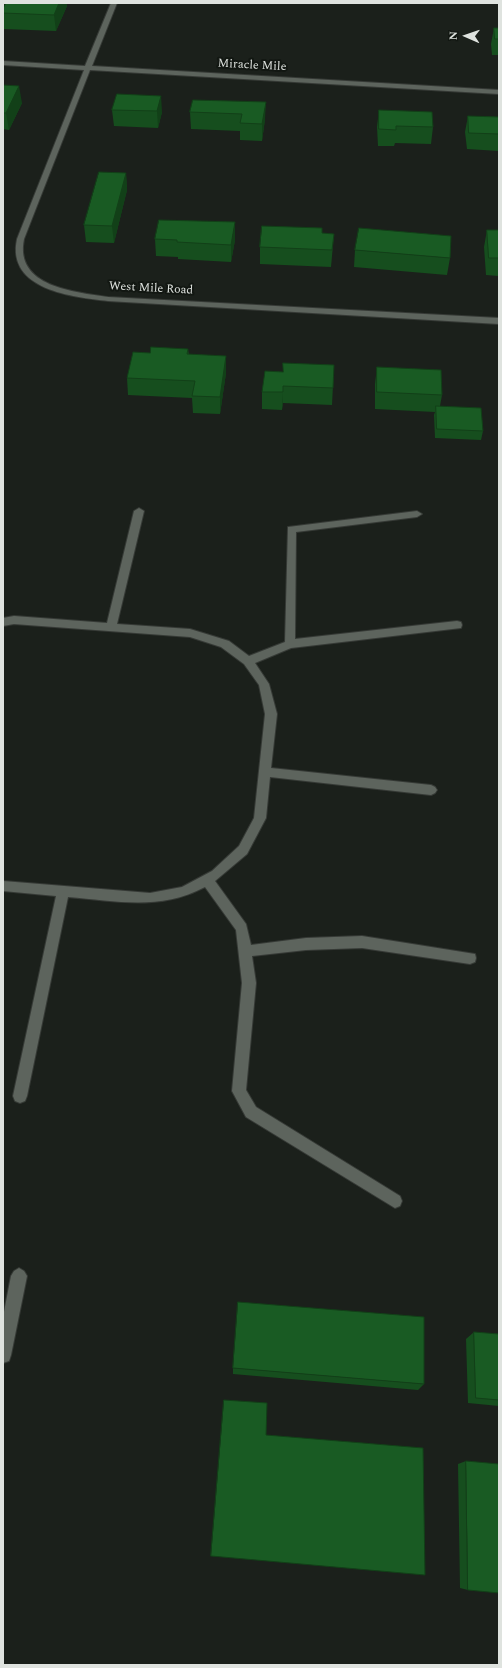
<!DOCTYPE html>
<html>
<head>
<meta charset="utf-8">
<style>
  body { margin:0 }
  #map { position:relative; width:502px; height:1668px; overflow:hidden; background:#1b201b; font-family:Spectral,serif }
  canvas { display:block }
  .frame { position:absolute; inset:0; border:4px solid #dfe3df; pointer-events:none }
  .north { position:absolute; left:446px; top:16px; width:40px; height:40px; -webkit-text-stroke:3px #121712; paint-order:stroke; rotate:272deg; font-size:11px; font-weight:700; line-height:16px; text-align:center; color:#dfe3df }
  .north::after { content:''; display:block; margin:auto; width:14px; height:18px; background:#dfe3df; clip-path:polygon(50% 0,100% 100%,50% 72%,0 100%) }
</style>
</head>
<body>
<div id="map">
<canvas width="502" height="1668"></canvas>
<div class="frame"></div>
<div class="north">N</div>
</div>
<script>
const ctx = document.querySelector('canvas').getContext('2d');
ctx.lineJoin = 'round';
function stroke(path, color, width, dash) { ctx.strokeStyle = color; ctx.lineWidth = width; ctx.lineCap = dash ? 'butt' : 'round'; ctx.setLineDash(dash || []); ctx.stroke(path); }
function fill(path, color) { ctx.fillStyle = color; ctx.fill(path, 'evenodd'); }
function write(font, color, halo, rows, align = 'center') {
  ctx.font = font + ' Spectral,serif'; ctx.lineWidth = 4; ctx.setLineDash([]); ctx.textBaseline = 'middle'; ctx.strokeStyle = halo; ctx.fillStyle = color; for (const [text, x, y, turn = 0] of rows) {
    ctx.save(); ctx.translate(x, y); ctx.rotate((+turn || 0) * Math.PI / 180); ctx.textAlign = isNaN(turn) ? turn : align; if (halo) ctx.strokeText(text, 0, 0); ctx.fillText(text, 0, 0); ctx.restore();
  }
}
const minor = new Path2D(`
  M111,3h6l-25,63 407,24v4l-409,-24 -66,169c-10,48 51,53 84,58l391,21v6l-391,-23c-35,-4 -102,-11 -91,-62l67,-169 -81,-5v-4l82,5z
  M139,508l5,3 -27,113 73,5 39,12 20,15 36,-14 3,-115 129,-16 5,3 -5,3 -121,15 -1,107 162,-18 4,1 1,3 -1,3 -170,20 -36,15 14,21 8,30 -6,54 160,17 4,2 2,3 -2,3 -4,2 -161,-18 -4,41 -19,36 -32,27 31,43 5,21 55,-7 56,-2 113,18 1,4 -1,4 -5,2 -108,-16 -56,2 -54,6 4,27 -10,107 10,17 144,89 2,5 -2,5 -5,2 -149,-91 -14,-26 10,-108 -6,-53 -31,-43c-45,24 -88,14 -137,10l-41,199 -2,5 -5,2 -5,-2 -2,-5 43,-200 -53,-5v-10l147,12 32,-6 30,-16 27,-25 15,-28 11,-104 -6,-29 -15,-21 -23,-17 -31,-10 -176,-13 -11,2v-8l11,-2 93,7 27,-112z
  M19,1268l5,3 3,5 -16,79 -2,6 -6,2v-46l8,-41 3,-5z`);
const wall = new Path2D(`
  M6,3h60l1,3 -11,25 -52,-2 -1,-5v-15z
  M494,28h5v27h-7l-1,-11z
  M3,85l19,18 -13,27 -6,-1z
  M117,94l45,18 -4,16 -44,-2 -2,-16z
  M193,100l72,19 -3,22 -22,-1v-9l-49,-2 -1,-17z
  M379,110l54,17 -2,17 -36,-1 -1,3h-16l-1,-19z
  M468,116l31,1v34l-32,-2 -2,-17z
  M126,173l1,17 -13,53 -28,-1 -2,-17z
  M487,230h12v46l-13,-1 -2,-28z
  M322,233l12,1 -3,33 -71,-3v-17z
  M155,239l80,1 -4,22 -53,-3v-2l-22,-1z
  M355,250l95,8 -3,17 -93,-8z
  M188,349l1,6 37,1v17l-6,41 -27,-1 -1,-15 -64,-3 -1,-17 23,-25z
  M334,365l-2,40 -49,-2 -1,7 -20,-1v-17l21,-20z
  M377,367l65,28 -2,11 43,25 -2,9 -46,-2 -1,-23 1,-3 -60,-3v-25z
  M474,1332l25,2v72l-31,-3 -2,-64z
  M233,1368l191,16 -6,6 -185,-16z
  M466,1461l2,129 -8,-2 -2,-124z`);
const shadedWall = new Path2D(`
  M59,3h7l1,3 -11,25 -2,-16z
  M19,86l3,17 -13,27 -3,-17z
  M161,96l1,16 -4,16 -1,-17z
  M266,102l-1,17 -3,22v-17z
  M126,173l1,17 -13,53 -2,-17z
  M235,222v18l-4,22v-17z
  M226,356v17l-6,41v-17z
  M283,386v17l-1,7 1,-18z`);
const building = new Path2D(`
  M6,3h53l-5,12 -51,-2v-4z
  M494,28h5v11h-4z
  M3,85l16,1 -13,27h-3z
  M117,94l44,2 -4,15 -45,-1z
  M193,100l73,2 -4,22 -22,-1 2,-9 -52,-2z
  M379,110l53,2 1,15 -37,-1v4l-17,-1z
  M468,116l31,1v17l-30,-1z
  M99,172l27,1 -14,53 -28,-1z
  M159,220l76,2 -4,23 -54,-3v-2l-22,-1z
  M262,226l60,2v5l12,1 -2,16 -72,-3z
  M359,228l92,8 -1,22 -95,-8z
  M487,230h12v28h-10z
  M151,347l37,2 -1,5 39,2 -6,41 -28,-1 3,-15 -68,-3 6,-26 17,1z
  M283,363l51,2 -1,23 -50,-2v6h-21l3,-21 18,1z
  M377,367l64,3 1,25 -65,-3z
  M436,406l45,2 2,23 -46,-2z
  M238,1302l186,15v67l-191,-16z
  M474,1332l25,2v66l-23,-2z
  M224,1400l43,3 -1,32 157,13 2,127 -214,-19z
  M466,1461l33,3v129l-31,-3z`);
const farStreetnames = [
  ["Miracle Mile",252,66,3],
  ["West Mile Road",151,289,3]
];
stroke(minor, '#363a36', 2);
fill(minor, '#5d645d');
fill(wall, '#164e1e');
fill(shadedWall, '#124018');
fill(building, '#195b23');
stroke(building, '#124018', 1);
write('12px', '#dfe3df', '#121712', farStreetnames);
</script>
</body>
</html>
